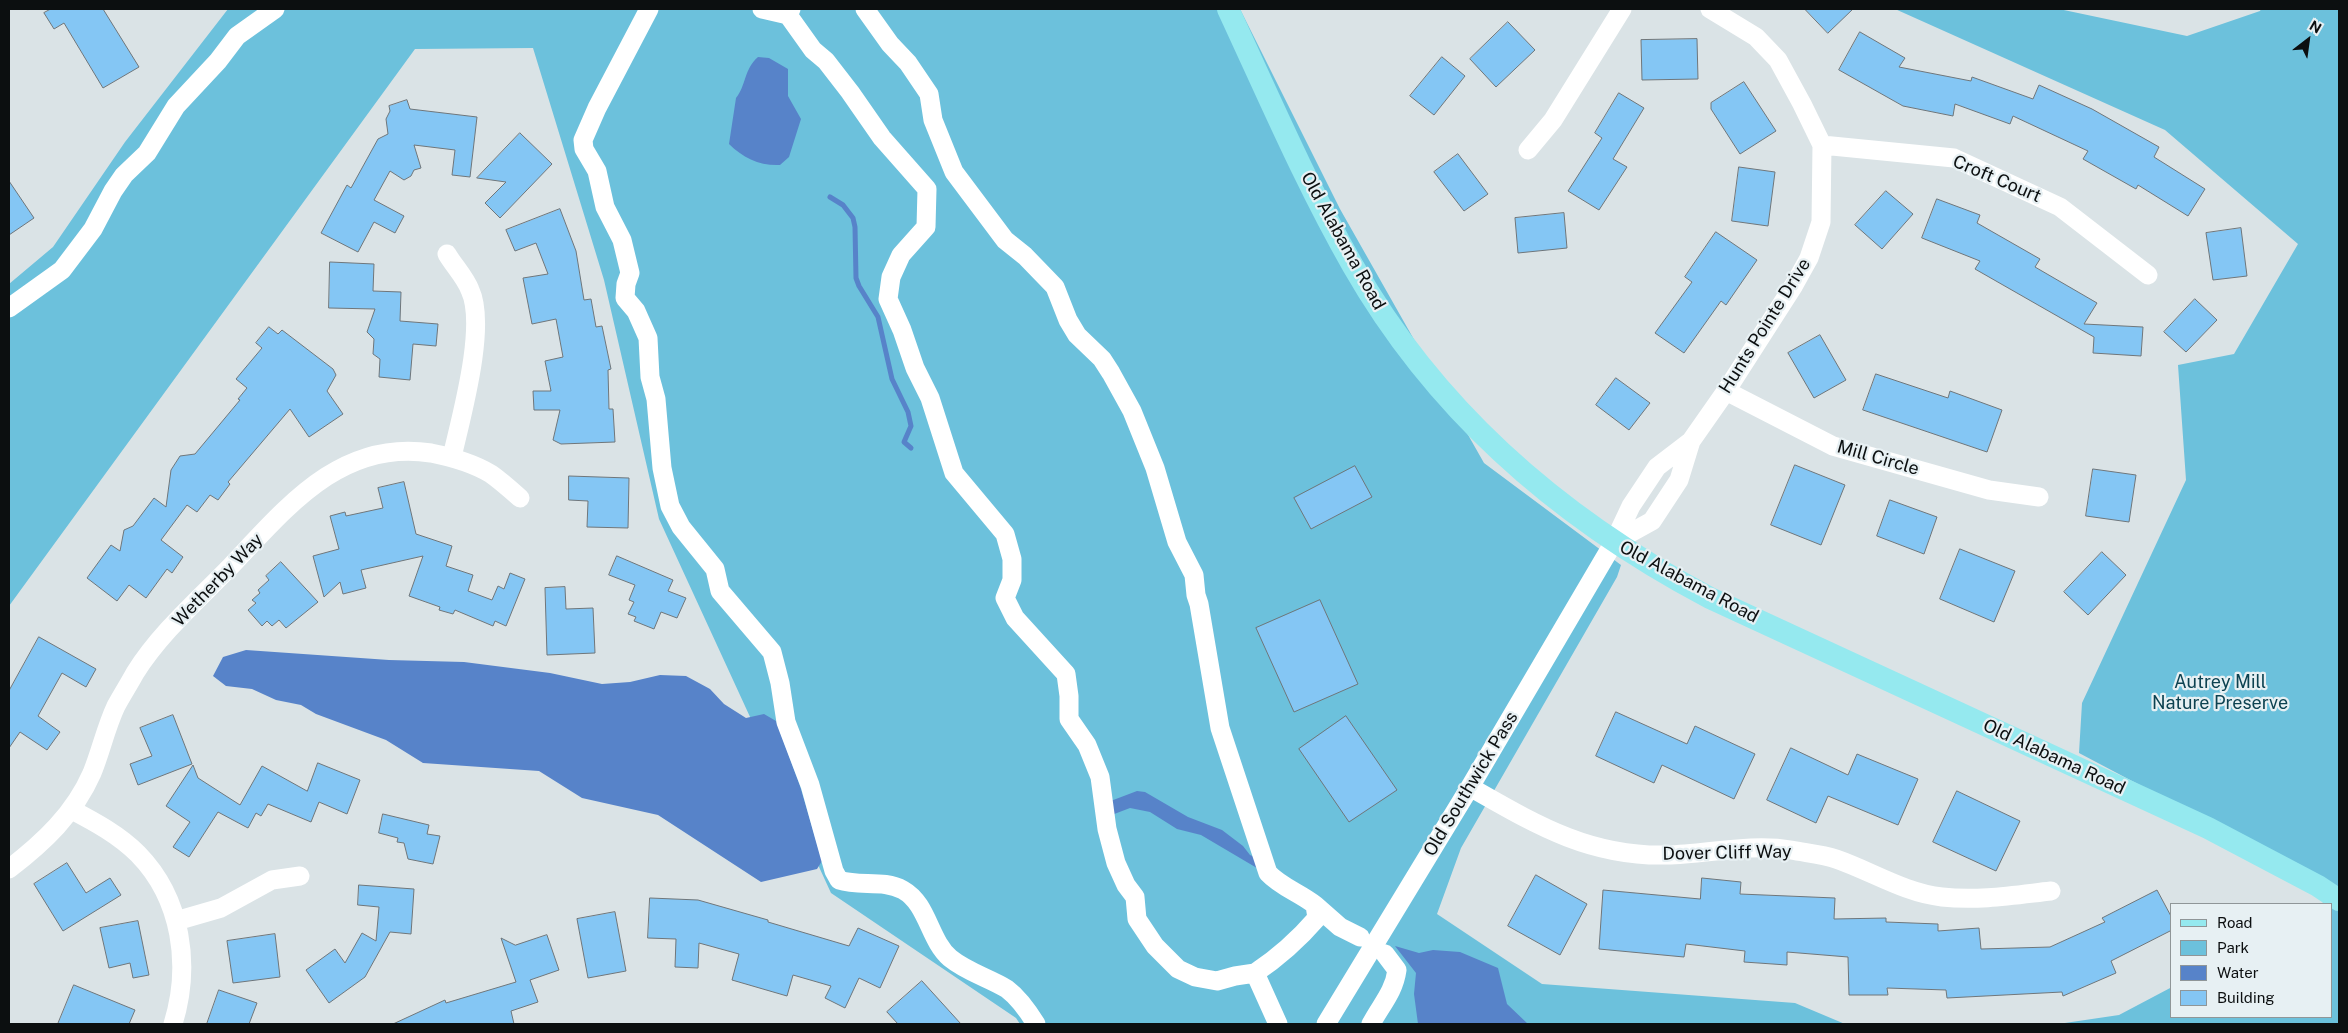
<!DOCTYPE html>
<html>
<head>
<meta charset="utf-8">
<style>
  body { margin:0 }
  #map { position:relative; width:2348px; height:1033px; overflow:hidden; background:#dae3e6; font-family:"Public Sans",sans-serif }
  canvas { display:block }
  .frame { position:absolute; inset:0; border:10px solid #0c0f10; pointer-events:none }
  .legend { position:absolute; left:2170px; top:903px; width:162px; height:115px; box-sizing:border-box; background:#e7f0f3; border:1px solid #8f9698; margin:0; padding:6px 9px; list-style:none; font-size:15px; color:#0c0f10 }
  .legend li { display:flex; align-items:center; gap:10px; height:25px }
  .legend b { width:25px; border:1px solid #8f9698 }
  .north { position:absolute; left:2283px; top:15px; width:50px; height:50px; -webkit-text-stroke:4px #e7f0f3; paint-order:stroke; rotate:30deg; font-size:14px; font-weight:700; line-height:20px; text-align:center; color:#0c0f10 }
  .north::after { content:''; display:block; margin:auto; width:18px; height:22px; background:#0c0f10; clip-path:polygon(50% 0,100% 100%,50% 72%,0 100%) }
</style>
</head>
<body>
<div id="map">
<canvas width="2348" height="1033"></canvas>
<div class="frame"></div>
<ul class="legend">
<li><b style="height:6px;background:#95e9ef"></b>Road</li>
<li><b style="height:14px;background:#6cc1dc"></b>Park</li>
<li><b style="height:14px;background:#5783c9"></b>Water</li>
<li><b style="height:14px;background:#84c6f4"></b>Building</li>
</ul>
<div class="north">N</div>
</div>
<script>
const ctx = document.querySelector('canvas').getContext('2d');
ctx.lineJoin = 'round';
function fill(path, color) { ctx.fillStyle = color; ctx.fill(path, 'evenodd'); }
function stroke(path, color, width, dash) { ctx.strokeStyle = color; ctx.lineWidth = width; ctx.lineCap = dash ? 'butt' : 'round'; ctx.setLineDash(dash || []); ctx.stroke(path); }
function write(font, color, halo, rows, align = 'center') {
  ctx.font = font + ' "Public Sans",sans-serif'; ctx.lineWidth = 4.5; ctx.setLineDash([]); ctx.textBaseline = 'middle'; ctx.strokeStyle = halo; ctx.fillStyle = color; for (const [text, x, y, turn = 0] of rows) {
    ctx.save(); ctx.translate(x, y); ctx.rotate((+turn || 0) * Math.PI / 180); ctx.textAlign = isNaN(turn) ? turn : align; if (halo) ctx.strokeText(text, 0, 0); ctx.fillText(text, 0, 0); ctx.restore();
  }
}
const green = new Path2D(`
  M228,9h1012l100,200 144,254 137,102 -4,12 -156,271 -24,66 105,70 253,19 50,21h-825l-4,-6 -185,-125 -172,-374 -55,-239 -71,-232 -118,1 -406,557v-322l44,-37 72,-105z
  M1895,9h164l128,27 73,-25 1,-2h78v1015h-281l61,-9 53,-28v30h160v-113h-11l12,-9 -42,-30 -212,-112 3,-50 104,-223 -8,-115 56,-11 64,-110 -133,-114z`);
const water = new Path2D(`
  M758,57l11,1 19,11v27l13,23 -12,38 -9,8c-20,1 -37,-7 -51,-21l7,-46c10,-12 8,-29 22,-41z
  M246,650l143,10 75,2 86,11 52,11 28,-2 30,-7 26,1 24,13 14,15 22,14 18,-4 12,7 24,65 22,75 -5,8 -56,13 -103,-67 -76,-17 -43,-27 -116,-8 -37,-23 -70,-26 -15,-9 -25,-5 -24,-11 -26,-3 -13,-10 10,-19z
  M1137,791l8,1 43,25 34,13 21,16 7,9 7,3 5,13 -61,-36 -24,-6 -27,-17 -20,-4 -21,8 -1,-14z
  M1395,946l24,7 14,-3 27,2 38,16 9,36 21,20h-110l-4,-30 2,-21z`);
const stream = new Path2D(`
  M830,197l13,8 10,13 2,9 1,51 3,8 19,31 14,62 16,33 3,14 -7,16 7,6`);
const building = new Path2D(`
  M51,9h52l36,58 -36,21 -39,-65 -10,6 -10,-16z
  M1805,9h48l-25,24z
  M1508,22l27,28 -39,37 -26,-28z
  M1860,32l45,26 -6,9 72,14 1,-4 61,22 6,-14 53,24 67,38 -5,10 51,32 -17,27 -50,-31 -2,4 -53,-30 5,-8 -75,-35 -3,8 -55,-20 -2,12 -50,-10 -64,-36z
  M1697,39l1,40 -56,1 -1,-40z
  M1442,57l23,19 -31,39 -24,-19z
  M1744,82l32,49 -36,23 -29,-45v-6z
  M1619,93l25,15 -31,51 14,8 -28,43 -31,-19 34,-53 -7,-5z
  M407,100l3,9 67,8 -7,60 -18,-2 3,-25 -41,-5 7,23 -7,2 -3,6 -7,4 -14,-9 -16,29 30,16 -9,17 -21,-11 -16,30 -37,-19 26,-48 4,3 27,-49 10,-5 -2,-15 4,-8 -1,-5z
  M520,133l32,31 -52,54 -15,-15 21,-21 -29,-4z
  M1458,154l30,40 -24,17 -30,-39z
  M1739,167l36,5 -7,54 -36,-5z
  M9,181l25,37 -25,17z
  M1886,191l27,23 -31,35 -27,-24z
  M1937,199l43,16 -3,8 63,36 -5,8 62,36 -13,21 59,3 -2,29 -48,-3 1,-16 -119,-68 5,-8 -58,-23z
  M560,209l16,42 8,49 7,-1 5,28 6,-1 9,43 -3,1 1,39h4l2,33 -54,2 -8,-4 7,-30h-26l-1,-19h18l-6,-30 18,-4 -7,-38 -24,5 -9,-46 25,-4 -12,-31 -21,8 -9,-21z
  M1564,213l3,35 -49,5 -3,-35z
  M2241,228l6,48 -34,4 -7,-47z
  M1716,232l41,28 -31,45 -5,-4 -37,52 -29,-20 37,-51 -7,-5z
  M330,262l44,2 -1,27 28,1 -1,29 38,3 -2,22 -23,-2 -3,36 -31,-3 1,-18 -7,-5 1,-15 -7,-7 8,-23 -46,-1z
  M2195,299l22,21 -31,32 -22,-20z
  M269,327l9,7 4,-4 51,39 3,6 -9,16 16,23 -34,23 -19,-28 -62,73 2,2 -12,16 -8,-5 -13,17 -10,-7 -26,35 22,17 -11,16 -5,-4 -21,29 -17,-13 -12,16 -30,-23 24,-33 9,6 4,-21 9,-4 21,-28 12,9 5,-37 9,-14 15,-2 45,-54 -2,-1 9,-11 -11,-9 26,-31 -6,-5z
  M1820,335l26,45 -32,18 -26,-45z
  M1876,374l72,24 2,-7 52,19 -15,42 -124,-42z
  M1616,378l34,25 -21,27 -33,-25z
  M1795,465l50,20 -24,60 -50,-20z
  M1355,466l17,31 -61,32 -17,-31z
  M2093,469l43,6 -7,47 -43,-6z
  M569,476l60,2 -1,50 -41,-1 1,-26 -19,-1z
  M404,482l12,52 36,12 -6,20 27,9 -5,16 24,9 6,-14 6,3 6,-16 15,6 -19,47 -11,-5 -2,5 -38,-16 -2,4 -14,-4 1,-3 -31,-11 14,-40 -62,14 5,18 -23,6 -3,-12 -16,15 -11,-41 26,-7 -9,-33 15,-4 1,4 37,-8 -5,-20z
  M1890,500l47,17 -13,37 -47,-18z
  M1960,549l55,22 -21,51 -54,-23z
  M2102,552l24,23 -38,40 -24,-23z
  M617,556l56,24 -5,11 18,7 -9,20 -16,-6 -7,17 -20,-8 2,-4 -8,-3 6,-12 -5,-2 6,-15 -26,-10z
  M281,562l37,40 -32,26 -7,-8 -7,6 -5,-5 -5,5 -14,-16 8,-7 -4,-3 8,-7 -2,-3 11,-10 -3,-4z
  M565,587l1,22 27,-1 2,45 -48,2 -2,-67z
  M1320,600l38,84 -64,28 -38,-84z
  M39,637l57,32 -10,18 -24,-14 -24,43 22,16 -13,18 -27,-18 -11,16v-57z
  M1616,712l71,32 8,-18 60,28 -21,45 -72,-34 -8,18 -58,-27z
  M173,715l19,49 -54,21 -8,-21 22,-8 -12,-28z
  M1346,716l51,74 -48,32 -50,-73z
  M1791,748l57,27 9,-21 61,25 -20,46 -70,-29 -12,27 -49,-23z
  M318,763l42,17 -13,34 -28,-12 -8,20 -43,-18 -7,12 -5,-3 -8,15 -30,-16 -29,45 -16,-10 17,-25 -24,-16 27,-41 5,13 42,27 22,-39 45,25z
  M1957,791l63,30 -24,50 -63,-29z
  M383,814l46,11 -2,9 13,2 -7,28 -25,-5 -4,-16 -7,-1 1,-4 -19,-5z
  M67,863l19,30 24,-15 11,17 -58,36 -29,-47z
  M1536,875l51,29 -27,51 -52,-29z
  M1702,878l39,4 -1,12 95,4 -1,21 52,-1v4l52,2v7l41,-3 2,21 69,-2 55,-25 -3,-4 55,-28 15,28v12l-61,31 5,12 -53,23 -1,-4 -115,6 -1,-8 -59,-2 1,7h-39l-1,-38 -61,-5v13l-43,-3 1,-11 -59,-7 -2,13 -85,-8 4,-59 97,9z
  M359,885l55,4 -3,45 -21,-2 -25,45 -36,26 -23,-33 29,-21 10,14 17,-30 14,8 3,-34 -21,-2z
  M650,898l48,2 70,20v2l81,24 9,-18 41,18 -19,42 -21,-10 -14,30 -20,-10 6,-12 -38,-11 -6,21 -55,-16 7,-26 -40,-11 -1,25 -23,-1 1,-28 -28,-1z
  M615,912l11,59 -38,7 -11,-59z
  M138,921l11,54 -16,3 -3,-15 -21,5 -9,-40z
  M275,934l5,43 -47,6 -6,-42z
  M547,935l12,35 -29,10 8,22 -27,9 3,13h-121l52,-24 1,3 70,-21 -15,-44 14,7z
  M922,981l39,43h-63l-11,-12z
  M74,985l61,25 -6,14h-71z
  M219,990l38,13 -8,21h-42z`);
const minor = new Path2D(`
  M649,9l-52,99 -14,32 1,9 13,22 8,36 17,33 8,33 -4,11 -1,14 11,13 12,27 2,39 6,22 6,69 8,38 11,21 34,42 5,22 52,61 8,31 6,39 24,63 24,86 5,9c21,7 44,-1 64,10 25,14 26,50 47,68 17,14 39,20 57,31 12,9 21,22 29,35
  M762,9l26,6
  M791,9l-3,6 25,35 13,11 24,31 32,46 45,51 -1,38 -25,28 -10,22 -3,22 14,31 13,38 15,30 24,75 51,61 7,25v21l-7,18 10,20 51,56 3,22v23l18,26 13,32 7,52 9,34 10,22 9,12 2,22 18,27 23,23 17,8 22,4 18,-5 20,-3 23,51
  M865,9l25,35 18,19 21,31 4,26 21,52 51,68 20,16 30,31 13,33 9,15 25,24 9,14 21,38 23,57 22,74 17,33 2,20 3,9 21,124 48,145c13,14 32,20 47,32l2,13c-19,22 -38,39 -62,55
  M1822,145l132,13 106,49 88,68
  M1528,150l25,-30 69,-111
  M447,254c7,12 18,23 23,36 17,36 -9,127 -18,167
  M9,308l53,-38 31,-41 20,-38 11,-16 23,-22 29,-47 42,-45 19,-25 38,-27
  M1726,391l107,55 156,44 50,7
  M1614,542l38,-21 27,-41 12,-39
  M1470,787c65,37 119,70 197,68 40,-1 84,-12 124,-5 15,3 31,4 45,9 35,12 69,34 106,38 37,4 73,-2 109,-6
  M72,810c23,12 47,25 66,44 44,45 53,112 35,170
  M9,869c35,-27 65,-55 83,-96 9,-22 14,-46 24,-67 6,-11 13,-22 19,-33 25,-40 63,-73 96,-107 56,-59 110,-127 200,-113 20,4 42,10 60,21 10,7 20,16 29,24
  M1315,905l25,22 20,10
  M176,921l45,-13 51,-28 28,-4
  M1326,1024l144,-237 144,-245 17,-36 26,-39 34,-26 35,-50 68,-106 15,-27 12,-36 1,-77 -20,-41 -24,-44 -22,-23 -46,-28
  M1371,1024c10,-19 23,-32 26,-54l-12,-16`);
const major = new Path2D(`
  M1228,9c40,86 78,175 125,257 84,147 209,254 357,332l498,230 110,58 21,14`);
const streetNames = [
  ["Croft Court",1997,179,23],
  ["Old Alabama Road",1343,241,61],
  ["Hunts Pointe Drive",1765,326,-58],
  ["Mill Circle",1878,458,16],
  ["Wetherby Way",218,580,-46],
  ["Old Alabama Road",1689,582,28],
  ["Old Alabama Road",2054,757,25],
  ["Old Southwick Pass",1471,784,-59],
  ["Dover Cliff Way",1727,853,-1]
];
const parkNames = [
  ["Autrey Mill",2220,682],
  ["Nature Preserve",2220,703]
];
fill(green, '#6cc1dc');
fill(water, '#5783c9');
stroke(stream, '#5783c9', 5);
fill(building, '#84c6f4');
stroke(building, '#6f767a', 1);
stroke(minor, '#fff', 19);
stroke(major, '#95e9ef', 22);
write('18px', '#0c0f10', '#e7f0f3', streetNames);
write('18px', '#0c4251', '#e7f0f3', parkNames);
</script>
</body>
</html>
